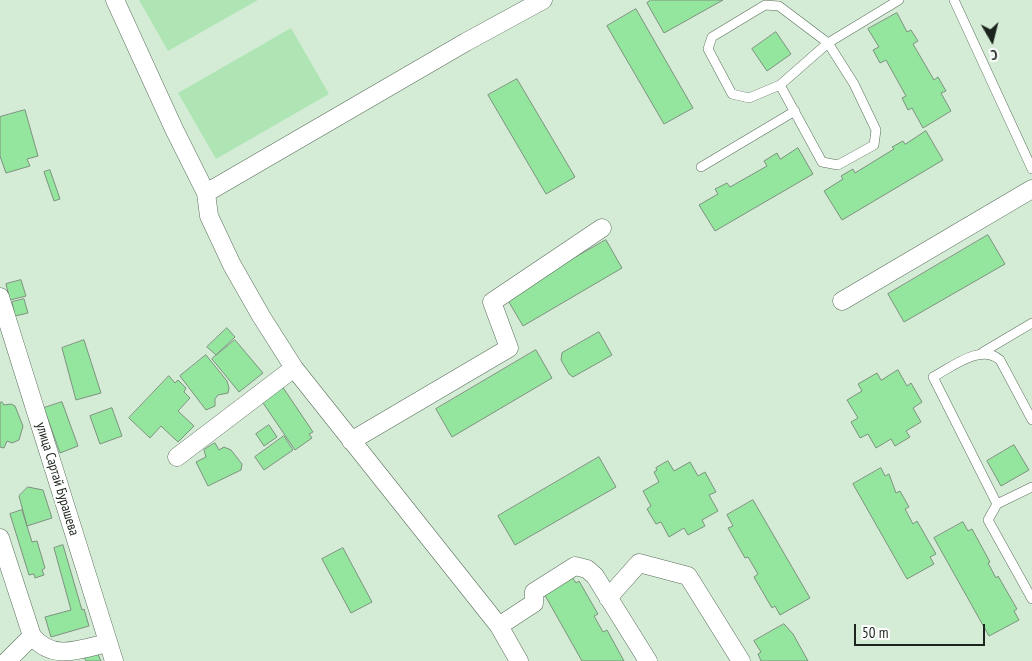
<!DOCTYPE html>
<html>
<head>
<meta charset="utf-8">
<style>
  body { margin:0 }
  #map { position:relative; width:1032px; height:661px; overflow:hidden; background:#d4ecd6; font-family:"PT Sans Narrow",sans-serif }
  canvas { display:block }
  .north { position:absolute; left:967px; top:15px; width:50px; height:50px; -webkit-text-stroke:4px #fff; paint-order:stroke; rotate:172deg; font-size:14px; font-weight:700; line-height:20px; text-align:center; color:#1c251d }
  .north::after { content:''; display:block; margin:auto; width:18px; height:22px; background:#1c251d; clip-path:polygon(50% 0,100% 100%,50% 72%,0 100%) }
  .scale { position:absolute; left:854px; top:624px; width:131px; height:22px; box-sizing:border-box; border:2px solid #1c251d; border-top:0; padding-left:6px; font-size:15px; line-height:18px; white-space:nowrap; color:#1c251d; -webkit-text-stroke:4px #fff; paint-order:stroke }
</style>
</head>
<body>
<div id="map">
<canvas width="1032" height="661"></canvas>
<div class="north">С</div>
<div class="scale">50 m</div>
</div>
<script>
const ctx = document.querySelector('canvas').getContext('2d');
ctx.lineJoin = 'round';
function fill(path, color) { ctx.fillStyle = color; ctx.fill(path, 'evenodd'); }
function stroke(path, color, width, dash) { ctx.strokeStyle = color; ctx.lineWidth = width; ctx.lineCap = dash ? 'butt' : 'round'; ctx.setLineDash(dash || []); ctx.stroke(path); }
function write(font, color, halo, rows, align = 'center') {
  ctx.font = font + ' "PT Sans Narrow",sans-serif'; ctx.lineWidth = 4.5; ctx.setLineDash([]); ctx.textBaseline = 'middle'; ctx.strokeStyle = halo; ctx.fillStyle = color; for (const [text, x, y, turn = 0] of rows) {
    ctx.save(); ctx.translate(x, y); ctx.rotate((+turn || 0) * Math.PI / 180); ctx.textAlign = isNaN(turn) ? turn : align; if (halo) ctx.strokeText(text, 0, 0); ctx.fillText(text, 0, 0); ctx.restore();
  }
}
const green = new Path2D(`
  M139,0h119l-90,51z
  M291,28l38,66 -113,65 -38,-66z`);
const building = new Path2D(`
  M651,0h72l-59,33 -17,-30z
  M636,9l57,99 -29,16 -57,-98z
  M897,13l10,19 4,-2 7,11 -5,3 21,36 4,-3 8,14 -5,2 10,18 -28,17 -11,-20 -4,2 -6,-12 4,-2 -20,-36 -6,3 -7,-13 6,-3 -11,-18z
  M776,32l15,22 -24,17 -15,-22z
  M517,79l58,98 -29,17 -58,-99z
  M25,110l13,46 -11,3 3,7 -24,7 -6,-17v-39z
  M926,131l17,29 -101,60 -18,-29 19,-12 -2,-3 12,-7 2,4 39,-24 -2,-2 11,-6 2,3z
  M798,148l15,26 -98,57 -16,-26 19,-11 -3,-5 12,-6 3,4 37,-21 -3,-5 13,-8 3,6z
  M50,170l10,29 -6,2 -10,-29z
  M988,235l17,29 -101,58 -16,-28z
  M606,240l16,28 -99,58 -17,-29z
  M21,280l5,16 -16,4 -4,-16z
  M24,299l4,14 -13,3 -3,-14z
  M227,328l8,9 -19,18 -9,-8z
  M599,332l13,23 -39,22 -4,-3 -8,-14 1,-7z
  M84,340l17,53 -25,7 -14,-52z
  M235,340l28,33 -24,19 -27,-33z
  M536,350l16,28 -100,59 -16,-28z
  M206,355l21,26 2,7 -1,5 -10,2 -3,4v7l-9,4 -26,-34z
  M898,370l9,16 4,-3 11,19 -9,6 8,14 -15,9 4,6 -15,9 -4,-7 -15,9 -8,-14 -8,4 -9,-16 7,-4 -11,-18 15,-9 -4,-7 19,-11 4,7z
  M169,376l6,7 3,-3 8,8 -2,4 6,6 -12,13 16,15 -16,16 -17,-16 -11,12 -21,-20z
  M280,383l33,49 -4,2 3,4 -17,12 -36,-53z
  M2,402l2,3 7,-1 4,2 8,20 -4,14 -7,3 -5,-2 -3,7 -4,-1v-44z
  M62,402l16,44 -18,7 -16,-45z
  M112,408l10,28 -22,8 -10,-28z
  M269,425l8,12 -13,9 -8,-12z
  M284,436l9,14 -29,20 -9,-13z
  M215,443l4,7 5,-3 7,3 11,14 -1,6 -33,16 -12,-24 10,-5 -2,-7z
  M1014,445l15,25 -28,16 -14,-25z
  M599,457l17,30 -101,58 -17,-29z
  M668,461l6,10 16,-9 8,14 7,-4 11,20 -7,3 9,16 -16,9 3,6 -17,9 -4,-7 -15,9 -8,-15 -5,2 -9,-15 4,-3 -8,-15 16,-9 -5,-10 3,-2 -1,-2z
  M881,468l4,8 4,-2 7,19 4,-2 9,16 -4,2 8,15 4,-3 19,33 -6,3 4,7 -27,15 -54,-95z
  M28,487l15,3 9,28 -25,8 -8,-30z
  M753,500l57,98 -30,17 -5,-9 -3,2 -18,-31 4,-3 -10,-17 -3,1 -17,-30 5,-2 -6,-11z
  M22,510l10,32 5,-1 8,27 -3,2 2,5 -9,3 -1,-4 -5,1 -19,-61z
  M963,522l5,9 4,-2 18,33 -2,1 8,15 2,-2 19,33 -3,2 5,9 -30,16 -55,-98z
  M63,545l19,65 2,-1 5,17 -38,11 -6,-20 26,-7 -17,-62z
  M343,548l29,54 -21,11 -29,-54z
  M570,574l6,9 3,-2 19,33 -4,2 9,16 4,-2 17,31h-42l-40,-71z
  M784,624l9,10 15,27h-47l-3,-7 3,-2 -7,-11z
  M97,652l4,9h-15l-2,-4z`);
const service = new Path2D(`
  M954,0l78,169
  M765,5l14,1 49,37 26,41 22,46 -2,15 -36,20 -16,-3 -42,-77 -31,13 -17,-4 -24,-45 4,-12z
  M780,85l48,-42 71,-43
  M701,167l94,-56
  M983,352l49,-29
  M1032,420l-32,-60c-19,-17 -48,7 -67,17l64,127 35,-17
  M997,504l-9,16 44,79`);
const minor = new Path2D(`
  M115,0l59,129 32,64 3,23 23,49 29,51 33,52 205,258 20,35
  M206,193l260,-151 77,-42
  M0,297l114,364
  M842,301l190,-112
  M351,441l158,-93 -17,-46 110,-74
  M177,457l117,-89
  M0,538l32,98 -25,25
  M608,598l31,-35 49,13 53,85
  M499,626l35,-23v-11l41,-26 12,3 8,7 53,85
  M32,636c21,25 46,14 75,7`);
const streetNames = [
  ["улица Сартай Бурашева",57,479,73]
];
fill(green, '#afe5b5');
fill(building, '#94e59e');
stroke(building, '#7c927e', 1);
stroke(service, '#596e5b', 10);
stroke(minor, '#596e5b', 19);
stroke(service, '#fff', 9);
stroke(minor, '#fff', 18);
write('14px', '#1c251d', '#fff', streetNames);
</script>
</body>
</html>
